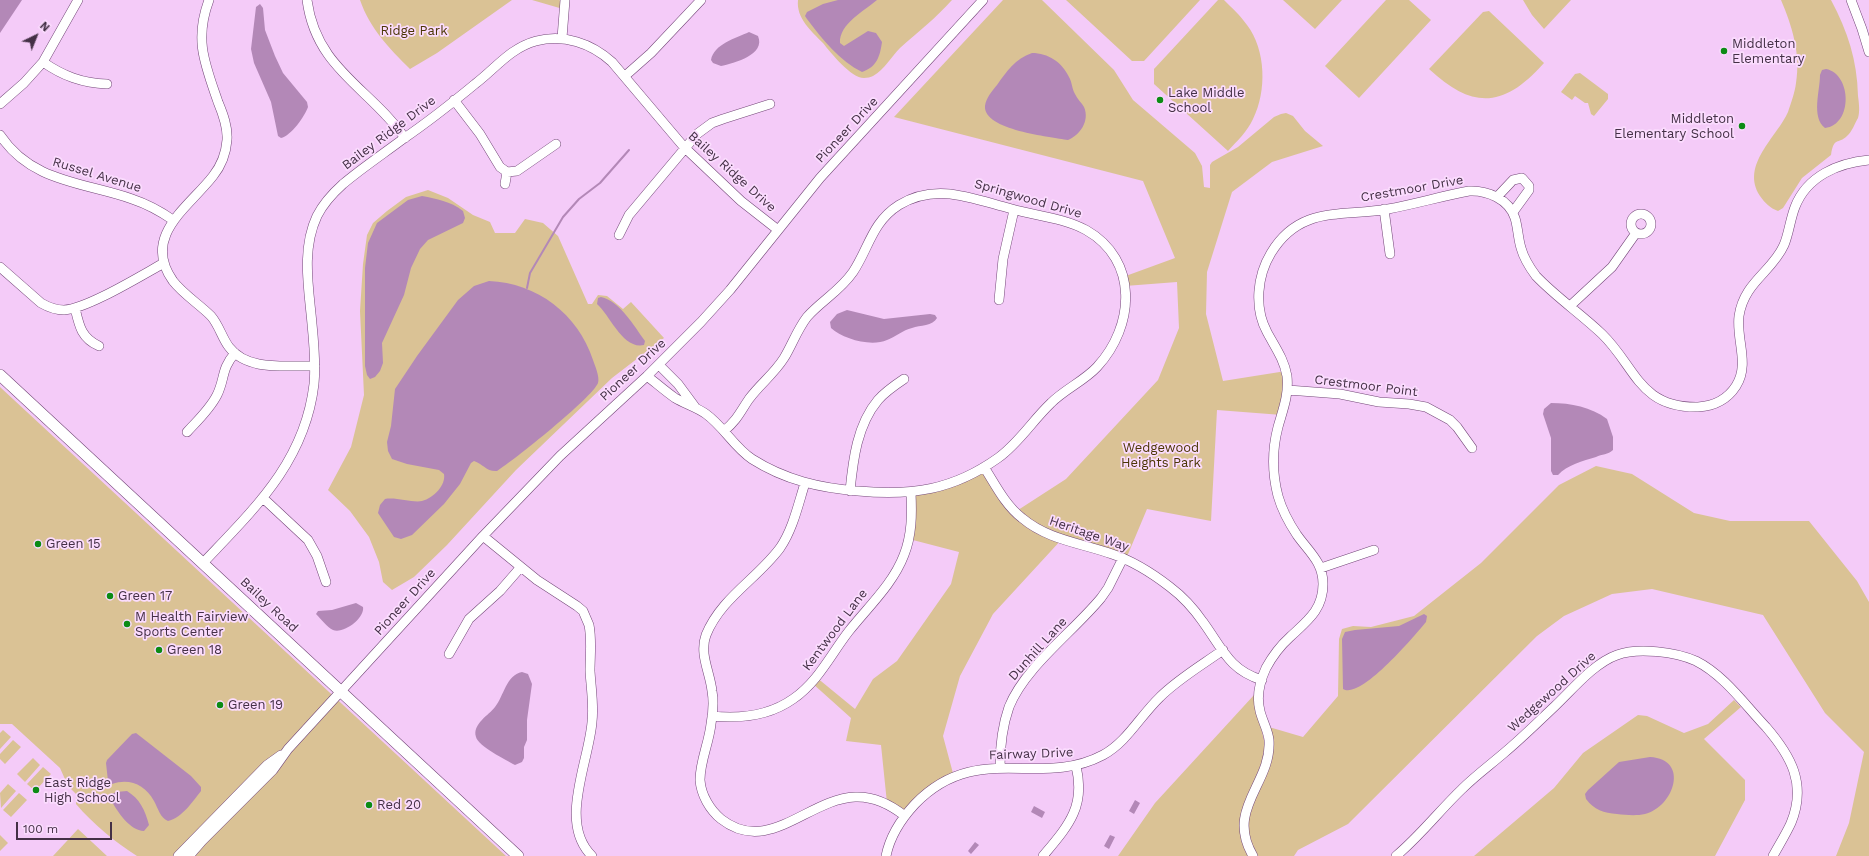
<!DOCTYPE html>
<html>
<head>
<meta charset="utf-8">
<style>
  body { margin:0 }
  #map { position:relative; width:1869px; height:856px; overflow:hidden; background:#f4cbf8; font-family:"Work Sans",sans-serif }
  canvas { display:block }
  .north { position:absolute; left:16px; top:16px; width:40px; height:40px; -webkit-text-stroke:3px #fbdcfe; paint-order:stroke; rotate:43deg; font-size:11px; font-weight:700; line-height:16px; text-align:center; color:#443046 }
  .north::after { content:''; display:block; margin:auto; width:14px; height:18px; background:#443046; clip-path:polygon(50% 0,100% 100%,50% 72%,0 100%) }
  .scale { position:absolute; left:16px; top:822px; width:96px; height:18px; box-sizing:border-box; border:2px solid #443046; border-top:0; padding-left:5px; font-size:12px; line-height:14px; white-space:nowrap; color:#443046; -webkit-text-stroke:3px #fbdcfe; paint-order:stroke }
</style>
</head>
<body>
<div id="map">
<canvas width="1869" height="856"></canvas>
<div class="north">N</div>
<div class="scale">100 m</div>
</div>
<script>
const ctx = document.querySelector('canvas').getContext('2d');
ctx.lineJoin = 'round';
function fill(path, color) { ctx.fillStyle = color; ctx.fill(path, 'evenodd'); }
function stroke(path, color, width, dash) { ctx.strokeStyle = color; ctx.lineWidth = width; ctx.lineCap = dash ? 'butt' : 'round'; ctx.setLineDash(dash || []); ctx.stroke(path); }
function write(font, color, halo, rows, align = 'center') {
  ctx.font = font + ' "Work Sans",sans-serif'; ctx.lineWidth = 3.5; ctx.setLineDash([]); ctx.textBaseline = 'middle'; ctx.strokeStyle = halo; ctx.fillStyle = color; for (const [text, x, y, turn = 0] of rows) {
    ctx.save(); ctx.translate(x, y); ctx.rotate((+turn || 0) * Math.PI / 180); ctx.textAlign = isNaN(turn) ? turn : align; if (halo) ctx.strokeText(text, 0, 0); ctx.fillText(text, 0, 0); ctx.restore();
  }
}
const green = new Path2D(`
  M360,0h152l-75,53 -27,16c-21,-21 -40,-40 -50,-69z
  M532,0h27l6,2 -2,7z
  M798,0h154c-16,18 -34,32 -52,48 -9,9 -15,21 -27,28 -2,1 -6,2 -9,2 -13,0 -33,-25 -41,-35 -12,-12 -27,-25 -25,-43z
  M1003,0h39l72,70 19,30 62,53 7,13 2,21 6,1v-23l2,-3 26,-15 36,-30 7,-3 5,-1 7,3 12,15 18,15 -51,16 -40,30 -25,80 -1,42 17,67 63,-10 -4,44 -65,-5 -6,111 -64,-12 -21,50 -64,-20 -69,75 -33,62 -17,60 11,41 -49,39 -18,-13 -6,-58 -35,-4 5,-23 -39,-35 4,-6 39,32 18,-30 24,-18 54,-77 8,-32 -50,-13 2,-46 73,-26 31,45 51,-33 92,-99 21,-52 -2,-46 -52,4 -2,-9 52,-19 -32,-77 -249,-64z
  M1066,0h134l-56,61h-12z
  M1218,0h6c8,8 16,15 23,25 19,25 20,66 6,94 -6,13 -16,22 -25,32l-74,-67v-15z
  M1283,0h59l-27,29z
  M1386,0h23l22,20 -72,78 -34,-32z
  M1523,0h48l-27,29 -12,-14z
  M1781,0h50c17,32 26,60 27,96 1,7 2,16 0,22 -3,5 -6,14 -11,18 -9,9 -13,0 -16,19l-29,23 -19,30 -5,3c-8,-3 -13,-8 -18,-15 -20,-31 17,-59 28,-84 3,-9 7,-20 8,-29 5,-29 -4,-57 -15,-83z
  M1489,11l55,52c-40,45 -71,47 -115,6l54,-57z
  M1580,73l28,21v5l-14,17 -3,-2 -3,-11h-3l-10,-7 -3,4 -11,-8 14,-18z
  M428,190l20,8 25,17 17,7 5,11h20l10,-14 18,4 15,13 30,68h4l6,-9 9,1 16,13 8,-7 33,36 -52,40 -96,92 -69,75 -33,32 -22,13 -9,-8 -4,-20 -10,-25 -19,-26 -22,-21 23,-43 13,-52 -4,-84 3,-47 4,-29 6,-12 14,-12 19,-14z
  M0,387l506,469h-369c-22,-14 -44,-32 -61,-52v-10l-8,-8 -8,-18 -48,-44h-12z
  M1596,466l36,8 62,39 36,8h79l48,60 12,21v254h-33l13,-33 15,-71 -39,-39 -62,-98 -111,-26 -40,5 -48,22 -27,20 -189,188 -50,26 -4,6h-37l-8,-19 -1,-20 19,-48 2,-42 34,10 35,-41 1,-57 3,-10 11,-3 18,1 43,-11 67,-53 78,-78z
  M1254,695l11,50 -3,17 -20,49 6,45h-130l37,-53z
  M1734,700l7,7 -37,32 41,41v20l-30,56h-241l80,-68 29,-35 55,-38 9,1 37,17 24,-9z
  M3,730l8,7 -11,12v-16z
  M13,740l8,7 -16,17 -5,-5v-5z
  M33,758l7,7 -15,17 -8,-8z
  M43,767l8,7 -16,17 -8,-7z
  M8,784l8,7 -15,17 -1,-15z
  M19,793l8,7 -16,17 -8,-7z
  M78,829l29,27h-54z
  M0,835l8,8 -8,8z`);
const water = new Path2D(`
  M0,0h22l-22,33z
  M838,0h39c-13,11 -38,24 -37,43l4,3 24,-15 8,2 6,9c-2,14 -5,25 -20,30 -22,-11 -40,-33 -55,-53l-2,-3 2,-4 16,-8z
  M260,4l3,4 2,22 10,26 8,17 24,29 1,5c-3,9 -17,29 -27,31l-3,-2 -7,-34 -17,-39 -3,-14 5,-42z
  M749,32l9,4c8,19 -24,27 -37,30l-8,-3 -2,-3c3,-16 25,-22 38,-28z
  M1032,53c16,0 30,9 37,24 3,5 3,12 6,17 2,5 7,9 9,13 6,14 -4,28 -16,33 -17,-3 -85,-10 -83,-34 1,-8 7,-15 12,-21 10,-14 18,-26 35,-32z
  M1826,69c26,5 27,56 -1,59 -14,-11 -5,-37 -5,-53l2,-5z
  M422,196c15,3 28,5 41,15l2,7 -2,5 -35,17 -8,9 -9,19 -7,27 -22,48 1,20 -3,8 -5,6 -5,2 -3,-4 -2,-9v-98l3,-25 9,-20 31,-23z
  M489,281c48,2 89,33 104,79 2,6 7,17 5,23 -6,15 -85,78 -101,88 -10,1 -14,-7 -23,-10l-3,2 -11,21 -16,20 -32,31 -11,4 -7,-2 -16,-24 2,-8 5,-6c11,-2 28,4 37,2 12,-3 24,-16 22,-27l-5,-4 -32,-6 -15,-5 -4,-8 -1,-9 4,-16 4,-37 22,-33 41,-56 16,-14z
  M601,297c19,4 33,29 44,44l-1,4c-21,5 -34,-30 -47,-41l1,-6z
  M847,310l37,9 46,-5 5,1 2,3c-4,8 -17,7 -25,10 -9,2 -17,9 -25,12 -16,7 -44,-1 -56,-12l-1,-6 7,-8z
  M1551,403c20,0 40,4 56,16l6,18v13c-5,5 -11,4 -17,7 -13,4 -29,8 -38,18h-5l-2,-4v-33l-8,-24 1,-5z
  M356,603l7,4c2,11 -19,27 -30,23 -6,-3 -12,-11 -17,-16l2,-3 14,-1z
  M1424,614l3,2 -1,6c-11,13 -65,78 -83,67l-1,-50 3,-7 10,-2 44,-4z
  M522,672l6,2 4,10 -1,7 -4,29v20l-3,7v11l-2,4 -7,3c-9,-5 -37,-19 -39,-28 -4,-13 13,-22 19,-30 9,-11 11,-32 27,-35z
  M136,733l55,43 10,11v4c-8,10 -19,27 -33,30 -8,-3 -10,-13 -14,-20 -9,-16 -24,-23 -42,-17l-4,-3 -2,-18 1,-3 25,-26z
  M1650,757c40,2 24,50 -5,57 -9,2 -19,1 -28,0 -13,-1 -23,-4 -31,-15l-1,-5 3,-4 31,-28z
  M127,791c13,8 18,19 22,34l-5,6c-14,0 -27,-20 -33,-31l1,-6 4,-2z
  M1135,800l5,3 -6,11 -5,-3z
  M1034,806l11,6 -3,6 -11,-6z
  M1110,835l5,2 -6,12 -5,-3z
  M975,842l4,3 -8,9 -3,-3z`);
const stream = new Path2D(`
  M527,288l3,-15 33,-56 16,-18 21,-16 29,-33`);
const minor = new Path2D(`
  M209,0c-15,40 -4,64 9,102 5,12 10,25 9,38 -1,13 -6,26 -14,36 -24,31 -72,60 -40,105 10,13 26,23 38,35 8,9 11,22 18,31 19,25 58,18 86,19
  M307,0c9,69 63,88 98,138
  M1851,0l11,29 7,23
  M562,38l3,-38
  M43,62c20,14 39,21 64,22
  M625,76l26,-23 50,-53
  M454,100l26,34 20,33 7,5 10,-1 39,-27
  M0,104l24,-21 19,-21 35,-62
  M0,135c32,48 84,47 132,64 15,5 28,12 41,21
  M505,184l2,-12
  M1497,197l16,-17 9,-2 7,8v4l-16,22
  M1384,209l6,45
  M1631 224a10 10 0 1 1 20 0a10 10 0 1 1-20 0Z
  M619,235l10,-20 68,-81 15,-11 11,-4 47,-15
  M0,267l41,36c7,4 15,7 23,7 23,-1 78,-35 100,-47
  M999,300l4,-41 11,-49
  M1570,306l42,-39 24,-34
  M75,308c4,17 6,30 24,38
  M659,365l19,19 17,23
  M647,376c9,7 18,15 28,22 10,6 21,9 31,16 18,13 28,33 46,45 33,21 68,29 106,32 54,5 95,-1 140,-33 21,-15 34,-37 53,-55 14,-14 33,-22 46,-36 38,-41 42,-107 -11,-137 -22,-12 -49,-14 -74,-21 -39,-10 -75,-27 -113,-4 -27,17 -30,43 -46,67 -13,19 -32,29 -46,45 -10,13 -15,28 -23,41 -10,16 -24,26 -35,41 -9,13 -11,20 -25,32
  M1288,390l52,4 39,8 30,2 17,3 24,13 7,7 15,21
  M187,432c11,-12 23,-23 30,-37 8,-16 4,-26 18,-42
  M984,467c11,17 21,38 38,51 26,22 59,25 90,36 21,7 40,19 58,33 12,9 24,22 33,35 19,26 26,48 59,58
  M805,483c-7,22 -12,46 -25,65 -23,31 -59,50 -74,87 -7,19 4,37 6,56 2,11 1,22 -1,33 -2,19 -11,37 -11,56 1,15 10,30 21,39 47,37 87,-20 134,-22 19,-1 36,8 50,19
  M850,491c3,-31 7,-66 28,-91 7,-8 17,-15 26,-21
  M263,498l45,42 9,16 9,26
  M483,536l54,44 40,26 6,5 6,14c3,15 1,31 1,46 1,17 4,34 2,51 -3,40 -34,101 0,134
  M203,563c51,-54 102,-101 111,-179 2,-20 0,-40 -2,-60 -3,-35 -11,-74 5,-108 6,-12 16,-23 26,-32 19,-16 40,-30 60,-45 25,-17 49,-36 72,-55 20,-15 35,-36 61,-43 28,-7 55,2 76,21l72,85 57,54 37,29
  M1321,568l53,-18
  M449,654l20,-35 31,-28 20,-23
  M712,716c29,3 57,0 81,-17 25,-17 38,-45 56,-68 19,-24 44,-47 55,-76 8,-20 8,-41 7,-62
  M1000,767c0,-20 2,-40 9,-60 16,-40 64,-75 92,-109l7,-10 15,-30
  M178,856l89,-91 14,-10
  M189,856l13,-15 71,-71 15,-21 195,-213 77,-80 87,-80 54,-54 29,-32 90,-112 163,-178
  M886,856c4,-20 16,-38 29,-52 62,-64 124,-15 188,-49 24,-13 37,-39 57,-58 18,-18 42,-32 63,-47
  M1043,856c25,-30 43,-49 33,-90
  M1253,856c-28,-48 19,-72 16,-116 -1,-10 -7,-20 -9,-29 -4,-15 0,-30 6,-43 6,-11 14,-22 24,-31 17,-16 33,-27 33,-53 0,-22 -14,-32 -26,-49 -8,-12 -15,-25 -19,-39 -6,-23 -6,-46 0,-69 5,-18 11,-32 9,-51 -3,-17 -12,-29 -20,-44 -13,-24 -10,-56 4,-79 29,-48 71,-36 117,-44 27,-5 54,-13 81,-18 18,-1 40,8 46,27 3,10 3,20 6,30 3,11 9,20 15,28 20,21 45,38 66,58 34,33 37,74 96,73 16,-1 29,-7 38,-21 14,-22 0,-46 3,-70 5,-34 33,-44 45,-71 5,-12 6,-25 11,-38 12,-31 43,-44 74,-47
  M1396,856c24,-20 43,-45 66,-67 13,-13 28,-24 42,-36 18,-15 34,-31 51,-47 17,-16 39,-43 62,-51 21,-8 59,-3 79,6 28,14 49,44 70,66 25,29 41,57 25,96 -5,11 -12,22 -18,33`);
const major = new Path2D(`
  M0,375l518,481`);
const markers = [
  [1724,51,4,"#0c8b15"],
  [1160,100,4,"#0c8b15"],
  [1742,126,4,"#0c8b15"],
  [38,544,4,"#0c8b15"],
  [110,596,4,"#0c8b15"],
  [127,624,4,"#0c8b15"],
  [159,650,4,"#0c8b15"],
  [220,705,4,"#0c8b15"],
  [36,790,4,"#0c8b15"],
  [369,805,4,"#0c8b15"]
];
const parkNames = [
  ["Ridge Park",414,31],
  ["Wedgewood",1161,448],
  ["Heights Park",1161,463]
];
const poiNames = [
  ["Middleton",1732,44],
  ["Elementary",1732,59],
  ["Lake Middle",1168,93],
  ["School",1168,108],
  ["Middleton",1734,119,"right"],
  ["Elementary School",1734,134,"right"],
  ["Green 15",46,544],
  ["Green 17",118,596],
  ["M Health Fairview",135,617],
  ["Sports Center",135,632],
  ["Green 18",167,650],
  ["Green 19",228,705],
  ["East Ridge",44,783],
  ["High School",44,798],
  ["Red 20",377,805]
];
const streetNames = [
  ["Pioneer Drive",847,130,-47],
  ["Bailey Ridge Drive",389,133,-37],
  ["Bailey Ridge Drive",732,172,42],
  ["Russel Avenue",97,175,17],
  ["Crestmoor Drive",1412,189,-10],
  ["Springwood Drive",1028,199,16],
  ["Pioneer Drive",633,370,-43],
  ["Crestmoor Point",1366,386,7],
  ["Heritage Way",1089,534,19],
  ["Pioneer Drive",405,602,-48],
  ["Bailey Road",269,605,43],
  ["Kentwood Lane",835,630,-53],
  ["Dunhill Lane",1038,649,-48],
  ["Wedgewood Drive",1552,692,-42],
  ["Fairway Drive",1031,754,-2]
];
fill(green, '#dac295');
fill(water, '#b388b7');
stroke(stream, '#b388b7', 2);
stroke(minor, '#734778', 10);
stroke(major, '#734778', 12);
stroke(minor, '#fff', 9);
stroke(major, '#fff', 11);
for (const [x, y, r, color] of markers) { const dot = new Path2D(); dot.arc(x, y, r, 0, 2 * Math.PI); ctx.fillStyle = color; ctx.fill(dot); stroke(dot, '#fbdcfe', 1.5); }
write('13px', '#4b3605', '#fbdcfe', parkNames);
write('13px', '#443046', '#fbdcfe', poiNames, 'left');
write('13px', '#443046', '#fbdcfe', streetNames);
</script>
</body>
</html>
